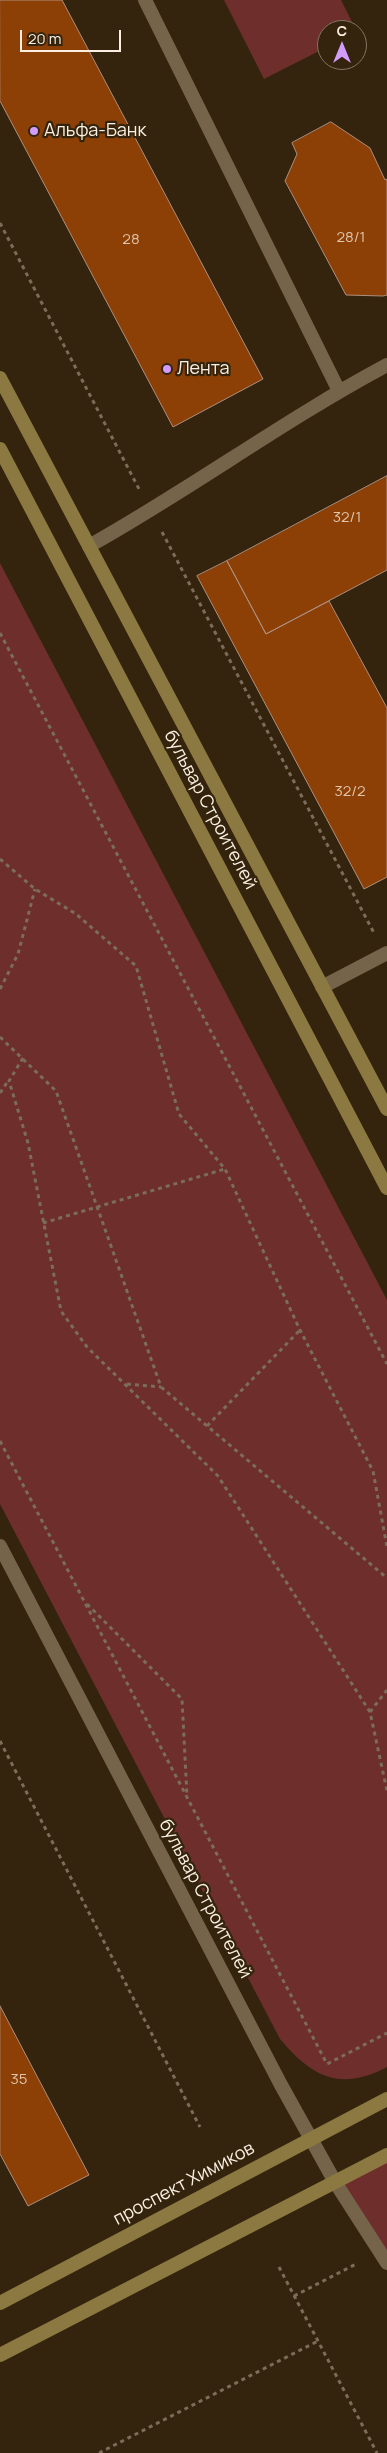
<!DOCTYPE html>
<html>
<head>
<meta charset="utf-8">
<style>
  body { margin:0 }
  #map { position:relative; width:387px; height:2453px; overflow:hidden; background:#34240d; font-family:Manrope,sans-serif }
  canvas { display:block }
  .north { position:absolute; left:317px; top:20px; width:50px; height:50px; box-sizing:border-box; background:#34240d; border:1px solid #837562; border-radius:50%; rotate:0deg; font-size:14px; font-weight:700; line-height:20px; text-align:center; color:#faefe1 }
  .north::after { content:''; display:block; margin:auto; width:18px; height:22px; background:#d29cfd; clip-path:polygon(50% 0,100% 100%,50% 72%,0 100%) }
  .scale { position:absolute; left:20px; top:30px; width:101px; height:22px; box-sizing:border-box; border:2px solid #faefe1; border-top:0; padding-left:6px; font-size:15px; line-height:18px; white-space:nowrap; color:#faefe1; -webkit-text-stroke:4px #34240d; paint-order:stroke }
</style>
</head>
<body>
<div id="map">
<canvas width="387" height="2453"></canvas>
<div class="north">С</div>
<div class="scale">20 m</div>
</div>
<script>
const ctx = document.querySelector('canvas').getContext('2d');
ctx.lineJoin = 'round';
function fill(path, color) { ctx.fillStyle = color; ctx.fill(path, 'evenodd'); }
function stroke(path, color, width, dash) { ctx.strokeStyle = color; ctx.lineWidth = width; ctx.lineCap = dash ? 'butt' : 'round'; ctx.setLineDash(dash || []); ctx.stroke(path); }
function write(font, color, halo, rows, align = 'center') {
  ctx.font = font + ' Manrope,sans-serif'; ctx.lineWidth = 4.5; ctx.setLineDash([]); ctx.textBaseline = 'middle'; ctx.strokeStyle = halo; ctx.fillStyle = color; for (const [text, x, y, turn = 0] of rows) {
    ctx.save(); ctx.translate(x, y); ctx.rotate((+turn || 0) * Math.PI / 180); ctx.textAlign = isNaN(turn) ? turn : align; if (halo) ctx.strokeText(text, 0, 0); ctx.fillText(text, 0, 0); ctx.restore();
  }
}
const green = new Path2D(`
  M224,0h117l15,30h-29v17l-63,32z
  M0,563l387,737v767c-47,25 -75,10 -107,-28l-280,-535z
  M387,2155v108l-52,-81z`);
const building = new Path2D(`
  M0,0h62l201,379 -90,48 -173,-326z
  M331,122l39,26 15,32 2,-1v116l-4,1 -37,-1 -61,-114 12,-27 -5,-11z
  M387,476v94l-121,64 -39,-73z
  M227,561l39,73 63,-33 58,107v169l-23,12 -167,-313z
  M0,2006l89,169 -61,31 -28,-52z`);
const path = new Path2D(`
  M0,223l139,266
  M162,532l212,401
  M0,633l387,731
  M0,859l35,30 41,25 60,52 43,148 46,55 75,161 73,141 14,76
  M0,989l18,-35 17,-65
  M0,1037l56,54 105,296 226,191
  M23,1058l-14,23 19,62 33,168 26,36 131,129 152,236 17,79
  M0,1093l8,-12
  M43,1223l182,-54
  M127,1384l34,3
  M207,1426l93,-96
  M0,1441l327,623 60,-31
  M87,1604l95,95 5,97
  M370,1712l17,-22
  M0,1741l200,386
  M279,2267l98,186
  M294,2296l64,-33
  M99,2453l219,-112`);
const service = new Path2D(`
  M145,0l194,391
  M89,546c102,-57 195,-126 298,-181
  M322,987l65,-34`);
const tertiary = new Path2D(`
  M0,1546l281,539 54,97 52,81`);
const secondary = new Path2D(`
  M0,378l387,731
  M0,449l387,739
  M0,2303l387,-204
  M0,2355l387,-200`);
const markers = [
  [34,131,5,"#d29cfd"],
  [167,369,5,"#d29cfd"]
];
const numberNames = [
  ["28/1",351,238],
  ["28",131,240],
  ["32/1",347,518],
  ["32/2",350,792],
  ["35",19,2080]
];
const poiNames = [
  ["Альфа-Банк",44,131],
  ["Лента",177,369]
];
const streetNames = [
  ["бульвар Строителей",210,810,62],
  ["бульвар Строителей",205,1899,62],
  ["проспект Химиков",184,2184,-28]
];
fill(green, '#6d2e2c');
fill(building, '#8d4006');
stroke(building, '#ad8f7f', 1);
stroke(path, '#7c6d5a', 3, [4, 4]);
stroke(service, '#75634a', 14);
stroke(tertiary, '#75634a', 14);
stroke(secondary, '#8c7941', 14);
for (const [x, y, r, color] of markers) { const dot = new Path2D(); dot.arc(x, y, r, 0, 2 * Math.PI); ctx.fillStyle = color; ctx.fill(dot); stroke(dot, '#34240d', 2); }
write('15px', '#dfc3aa', null, numberNames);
write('18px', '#faefe1', '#34240d', poiNames, 'left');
write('18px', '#faefe1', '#34240d', streetNames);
</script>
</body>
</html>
